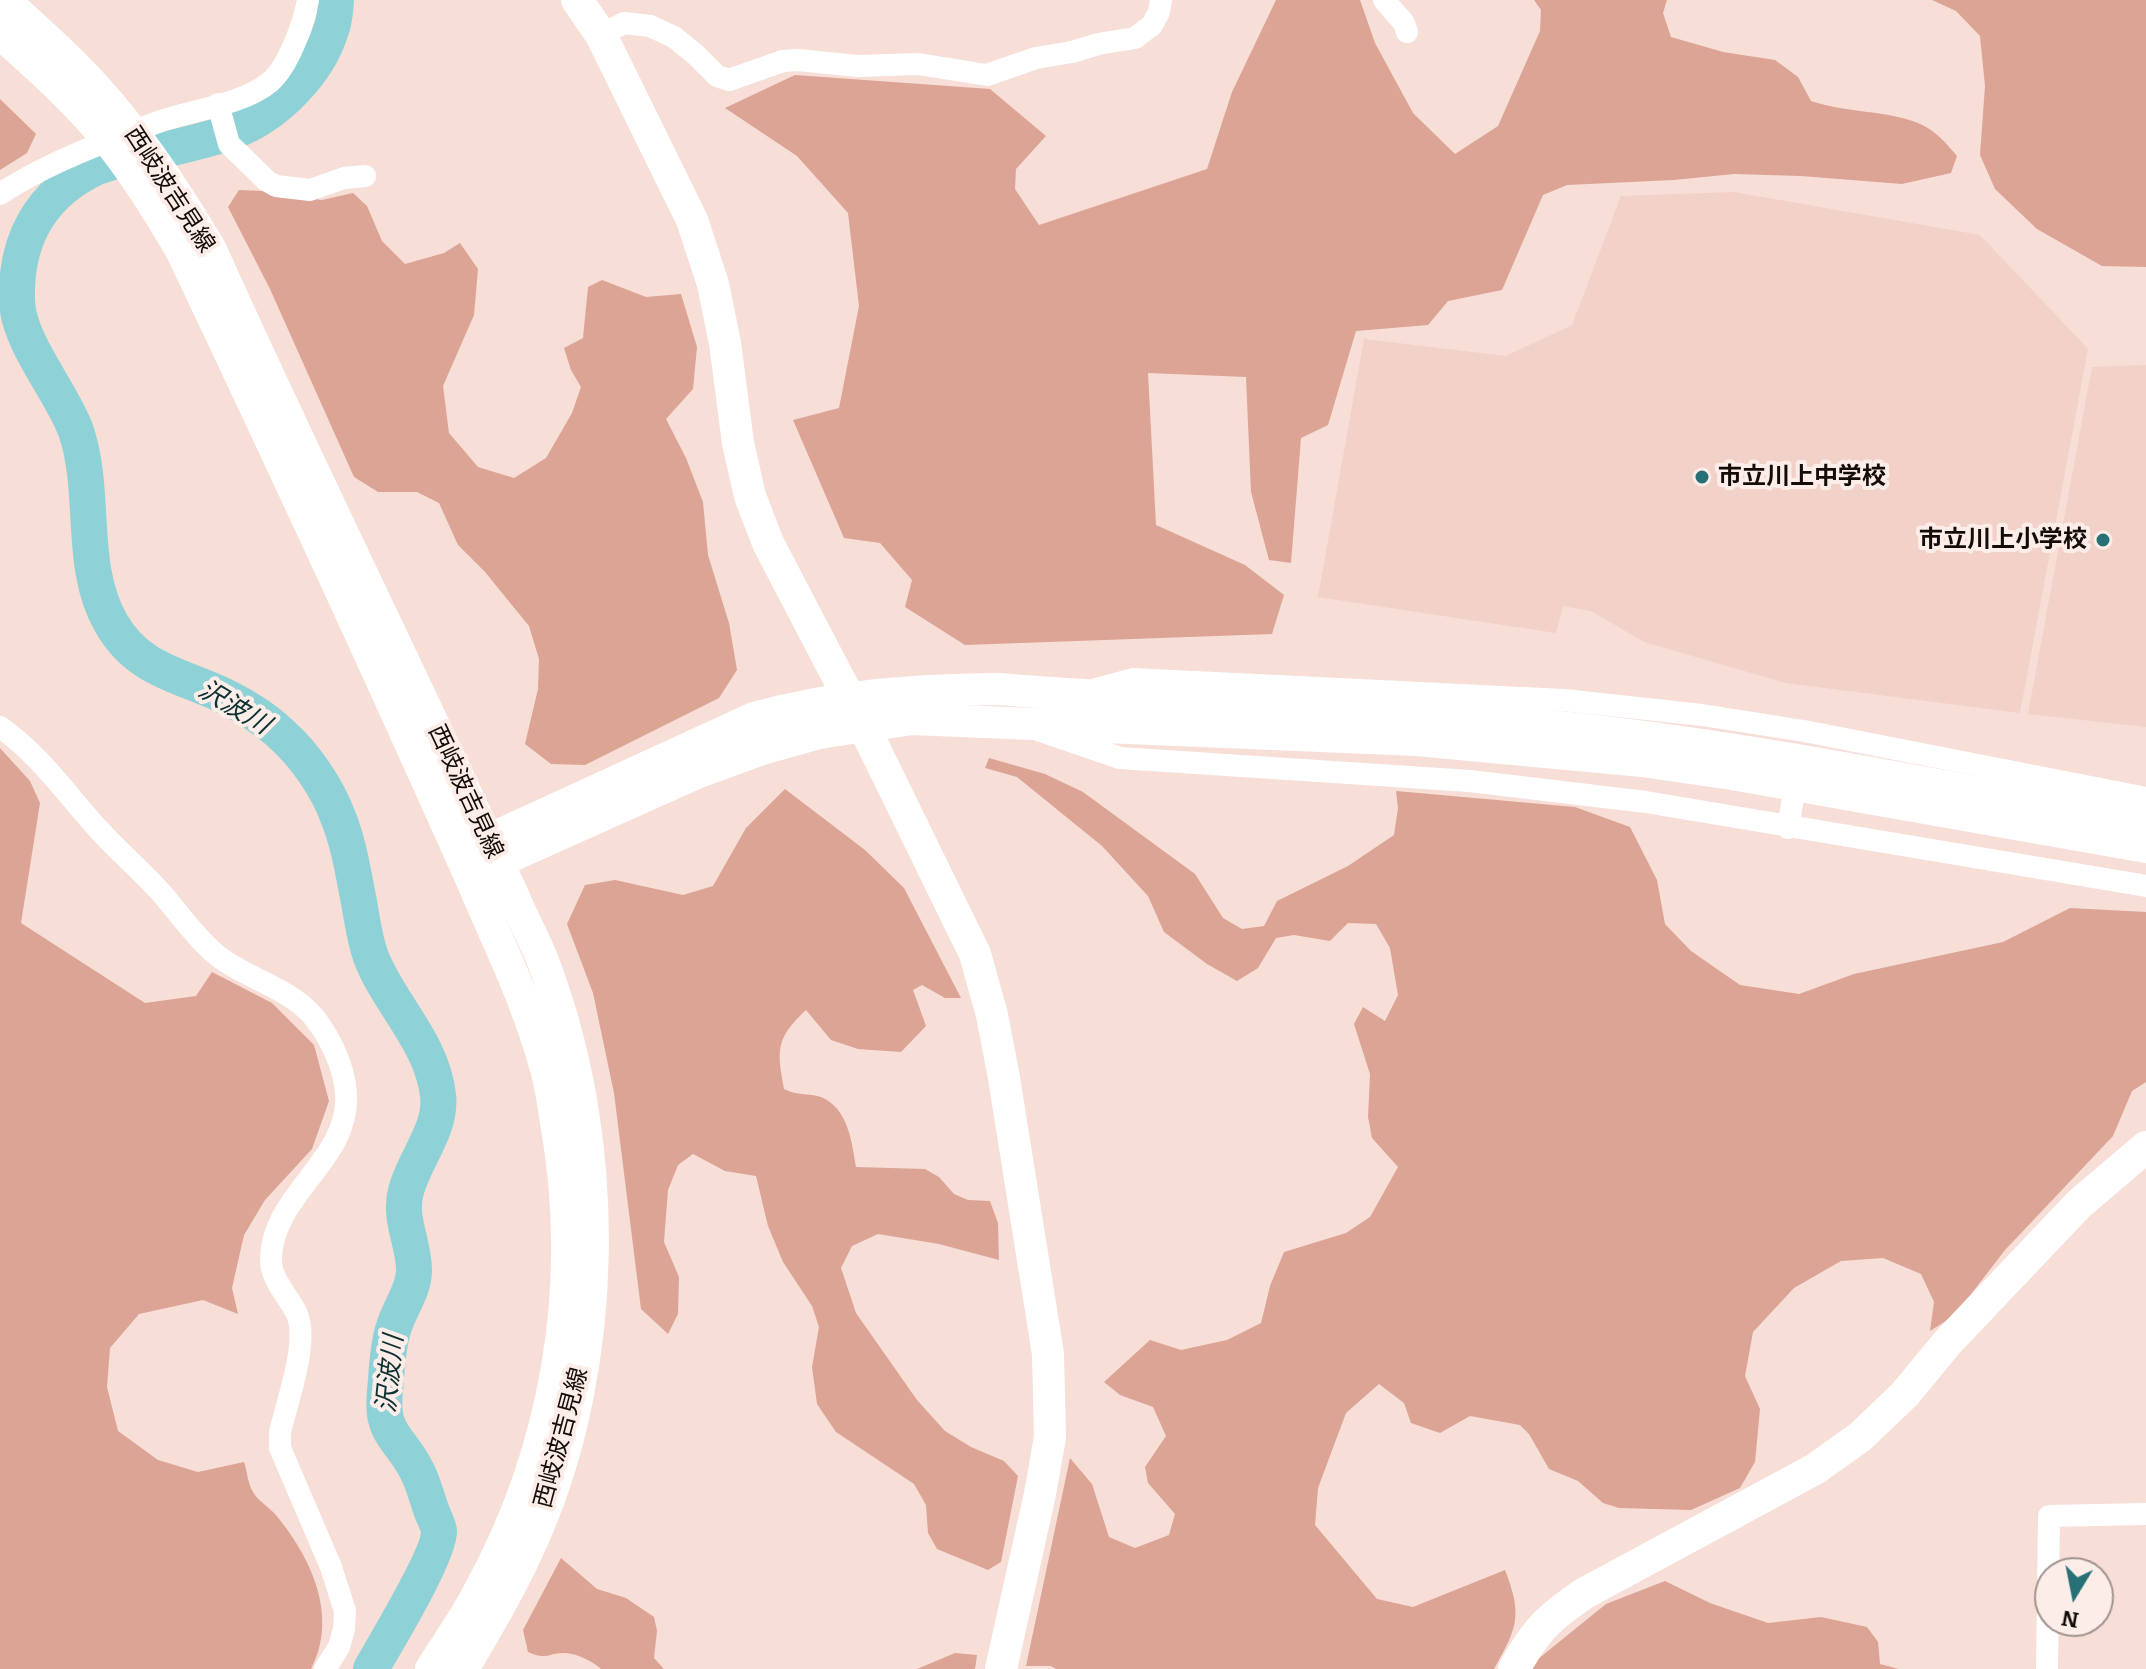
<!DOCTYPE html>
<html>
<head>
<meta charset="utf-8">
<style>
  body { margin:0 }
  #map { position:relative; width:2146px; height:1669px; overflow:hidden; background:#f7ded7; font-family:Bitter,serif }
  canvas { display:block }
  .north { position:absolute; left:2034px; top:1557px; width:80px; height:80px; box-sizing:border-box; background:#fdede9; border:2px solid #a0938f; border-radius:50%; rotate:190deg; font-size:22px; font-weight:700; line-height:32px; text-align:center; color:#140c09 }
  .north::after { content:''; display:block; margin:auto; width:28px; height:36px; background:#277176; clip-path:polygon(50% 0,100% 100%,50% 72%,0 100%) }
</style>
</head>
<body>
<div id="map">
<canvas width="2146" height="1669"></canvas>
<div class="north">N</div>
</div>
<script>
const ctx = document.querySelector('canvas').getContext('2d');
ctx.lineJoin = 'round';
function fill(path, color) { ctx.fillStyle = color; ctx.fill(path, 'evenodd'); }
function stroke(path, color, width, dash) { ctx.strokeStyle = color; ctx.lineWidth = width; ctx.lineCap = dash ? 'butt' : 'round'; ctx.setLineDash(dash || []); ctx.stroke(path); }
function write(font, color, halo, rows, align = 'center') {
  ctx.font = font + ' Bitter,"Noto Sans JP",serif'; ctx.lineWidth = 8; ctx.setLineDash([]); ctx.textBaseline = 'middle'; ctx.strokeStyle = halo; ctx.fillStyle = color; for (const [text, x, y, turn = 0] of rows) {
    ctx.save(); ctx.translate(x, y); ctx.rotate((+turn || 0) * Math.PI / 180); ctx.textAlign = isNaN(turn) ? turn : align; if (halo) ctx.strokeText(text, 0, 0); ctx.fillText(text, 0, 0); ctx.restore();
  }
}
const built = new Path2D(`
  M1734,192l246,43 108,114 -68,364 -234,-30 -142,-41 -53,-31 -28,-5 -7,27 -238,-36 46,-258 142,17 66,-31 49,-129z
  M2146,365v362l-118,-13 64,-347z`);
const forest = new Path2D(`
  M1276,0h84l15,43 38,70 42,41 43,-28 42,-95 1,-21 -7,-10h133l-4,13 8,24 52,15 52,8 23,17 13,24c35,12 74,9 107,22 16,6 29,21 39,33l-6,17 -49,11 -101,-8 -67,-2 -60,6 -107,5 -24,10 -41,95 -54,11 -20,24 -72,6 -28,94 -27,13 -10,125 -22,-3 -18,-68 -5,-115 -98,-4 8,152 89,40 39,30 -12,39 -307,11 -60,-38 7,-27 -32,-37 -36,-5 -51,-118 46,-12 20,-102 -11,-93 -51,-57 -72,-48 70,-33 195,14 56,47 -30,33 -1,20 24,36 168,-56 25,-77z
  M1932,0h214v267l-44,-1 -65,-37 -42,-40 -15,-34 5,-69 -5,-50 -24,-25z
  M0,99l36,35 -9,19 -27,17z
  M239,190l25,1 58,9 31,-7 14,13 15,35 23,23 39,-11 16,-10 18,26 -4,46 -31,71 6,47 29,34 36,11 32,-20 26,-45 9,-26 -10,-17 -7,-22 19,-10 5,-51 14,-7 44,17 35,-3 16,53 -4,42 -27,30 20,39 17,44 5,53 21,68 8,47 -18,28 -134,67 -34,-1 -26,-20 13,-55 1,-30 -10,-33 -44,-54 -27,-27 -19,-42 -22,-11h-39l-24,-15 -84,-188 -42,-82z
  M0,748l30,33 10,22 -19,120 124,80 51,-7 16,-24 60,31 42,42 15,56 -17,48 -47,51 -21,35 -12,53 6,26 -35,-14 -64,14 -29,34 -3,39 11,44 40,29 40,12 46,-10c3,9 4,22 9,30 5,9 16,15 22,22 36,43 64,102 36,155h-311z
  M989,758l56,16 38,18 112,82 28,44 19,11 22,-3 13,-25 71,-35 46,-31 4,-27 -2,-17 179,16 55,20 27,53 8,44 26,27 49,34 59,9 55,-20 149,-32 67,-34 76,4v170l-14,9 -19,45 -108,114 -50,65 -25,16 4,-29 -13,-28 -38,-16 -42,3 -47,27 -41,44 -8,44 15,33 -5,53 -15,26 -49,22 -72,-2 -16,-5 -25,-22 -29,-12 -20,-35 -9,-9 -50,-9 -30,17 -29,-10 -7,-20 -25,-19 -33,29 -28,75 -3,37 62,74 36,8 92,-37c18,46 12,58 -11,99h-438l-5,-3h-25l44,-208 22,26 17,53 26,11 34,-13 6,-21 -27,-31 -3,-16 21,-31 -13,-29 -33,-12 -16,-13 46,-42 31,10 46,-10 34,-17 9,-37 14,-34 62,-19 24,-16 28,-50 -26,-29 -4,-21 2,-43 -16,-50 9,-17 22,14 13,-26 -8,-47 -14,-24 -28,-1 -18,18 -36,-6 -18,3 -18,30 -21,13 -30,-17 -43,-32 -16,-36 -46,-50 -85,-69 -32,-9z
  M785,789l80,61 39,38 57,110h-16l-23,-13 -9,5 13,36 -25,26 -43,-3 -27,-9 -25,-30c-31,29 -29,40 -22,79 14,7 25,4 37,8 27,11 31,45 35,70l69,2 14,8 15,17 14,6 22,1 8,22 1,37 -60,-16 -61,-10 -26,12 -11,22 15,45 61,87 28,31 26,16 33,14 14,15 -17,86 -13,8 -51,-21 -9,-16 -2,-28 -12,-21 -78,-52 -19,-28 -5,-37 7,-40 -7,-21 -29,-44 -15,-36 -12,-50 -31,-5 -32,-17 -15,11 -10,25 -4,52 15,35 -1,37 -10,20 -27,-25 -27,-216 -21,-100 -26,-69 18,-39 30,-5 68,15 30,-9 33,-58z
  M561,1558l36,31 29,9 28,19 3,14 -3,27 10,11h-63c-9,-8 -23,-15 -35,-16 -18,-1 -18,8 -38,-1l-5,-22z
  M1665,1581l45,22 58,20 53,-6 46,10 11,15 2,22 19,5h-367l6,-10 68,-55z
  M955,1653l22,2 -2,14h-58z`);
const river = new Path2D(`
  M336,0c-1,10 -1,21 -5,30 -13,43 -56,86 -97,101 -32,11 -67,18 -100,26 -13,3 -27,6 -39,11 -55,26 -80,73 -78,133 1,41 45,91 59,130 21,62 2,135 35,192 26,46 65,51 109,71 21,10 43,23 60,39 24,21 47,54 58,84 10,24 15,54 20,80 4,20 6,41 13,60 18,47 61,85 67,138 4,35 -24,64 -32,96 -8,28 9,54 8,81 -1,21 -16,38 -21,58 -6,19 -6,41 -8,61 -5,45 16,46 33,82 6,12 9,26 14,39 2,6 6,12 7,19 1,23 -54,113 -68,138`);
const street = new Path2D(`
  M1384,0l20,23 3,9
  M601,35l23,-12 26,3 24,11 22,18 21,21 12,4 54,-19 15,-1 60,6 60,-2 69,11 49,-17 36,-6 26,-8 37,-6 17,-13 7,-13 2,-12
  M218,104l11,40 38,37 9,5 34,4 34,-12 21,-2
  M0,194c46,-31 109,-54 161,-73 33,-11 83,-17 109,-39 18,-15 34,-59 38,-82
  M1096,689l37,-10 431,21 138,15 102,16 342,67
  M0,727c40,28 67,68 100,104 21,23 44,42 64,65 15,18 30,39 48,55 30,27 74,34 101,65 17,21 31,50 33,77 5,67 -75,101 -75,167 0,20 18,37 26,54 12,28 -10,88 -17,118v16l51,119 14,44 -1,18 -5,18 -14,22
  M1041,731l79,27 350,23 176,21 500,84
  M1788,828l9,-54
  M2047,1669l2,-153 97,-2`);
const secondary = new Path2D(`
  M4,0c24,22 49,44 72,67 54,54 96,118 135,183 70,156 145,310 218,465 29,62 59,124 87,187 10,23 23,46 31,70 64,174 62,392 -12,562 -20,47 -46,91 -72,135
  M577,0l24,35 91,185 21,64 12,59 13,100 12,53 18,47 95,182 112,229 17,61 12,63 44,276 2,83 -10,57 -39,175
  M0,33c36,32 72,64 103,101 29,35 53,74 77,114 78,164 155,329 230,495 26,58 53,116 78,175 22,49 44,99 58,151 5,17 7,35 10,53 29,163 1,330 -80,475 -13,25 -30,48 -45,72
  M475,854l13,-14 266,-122c85,-23 157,-28 245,-29 193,16 387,18 579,40 191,21 379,61 568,94
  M477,864l21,-2 201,-90 66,-24 54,-15 93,-14 505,21 225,21 90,13 414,73
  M1514,1669c22,-39 34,-51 71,-76l230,-124 45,-32 45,-43 42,-51 132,-139 67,-57`);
const markers = [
  [1702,477,8,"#277176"],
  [2103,540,8,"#277176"]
];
const streetNames = [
  ["西岐波吉見線",169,190,57],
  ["西岐波吉見線",465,792,65],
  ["西岐波吉見線",562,1438,-75]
];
const poiNames = [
  ["市立川上中学校",1718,477],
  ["市立川上小学校",2087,540,"right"]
];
const waterNames = [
  ["沢波川",234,708,31],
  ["沢波川",391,1374,-84]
];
fill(built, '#f2d1c8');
fill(forest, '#dba495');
stroke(river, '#8ed2d7', 36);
stroke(street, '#fff', 22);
stroke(secondary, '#fff', 32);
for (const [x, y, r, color] of markers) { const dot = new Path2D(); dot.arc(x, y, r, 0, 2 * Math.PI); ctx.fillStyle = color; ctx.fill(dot); stroke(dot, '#fdede9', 3); }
write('24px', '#140c09', '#fdede9', streetNames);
write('bold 24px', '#140c09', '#fdede9', poiNames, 'left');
write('italic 26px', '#0d3032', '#fdede9', waterNames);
</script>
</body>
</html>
